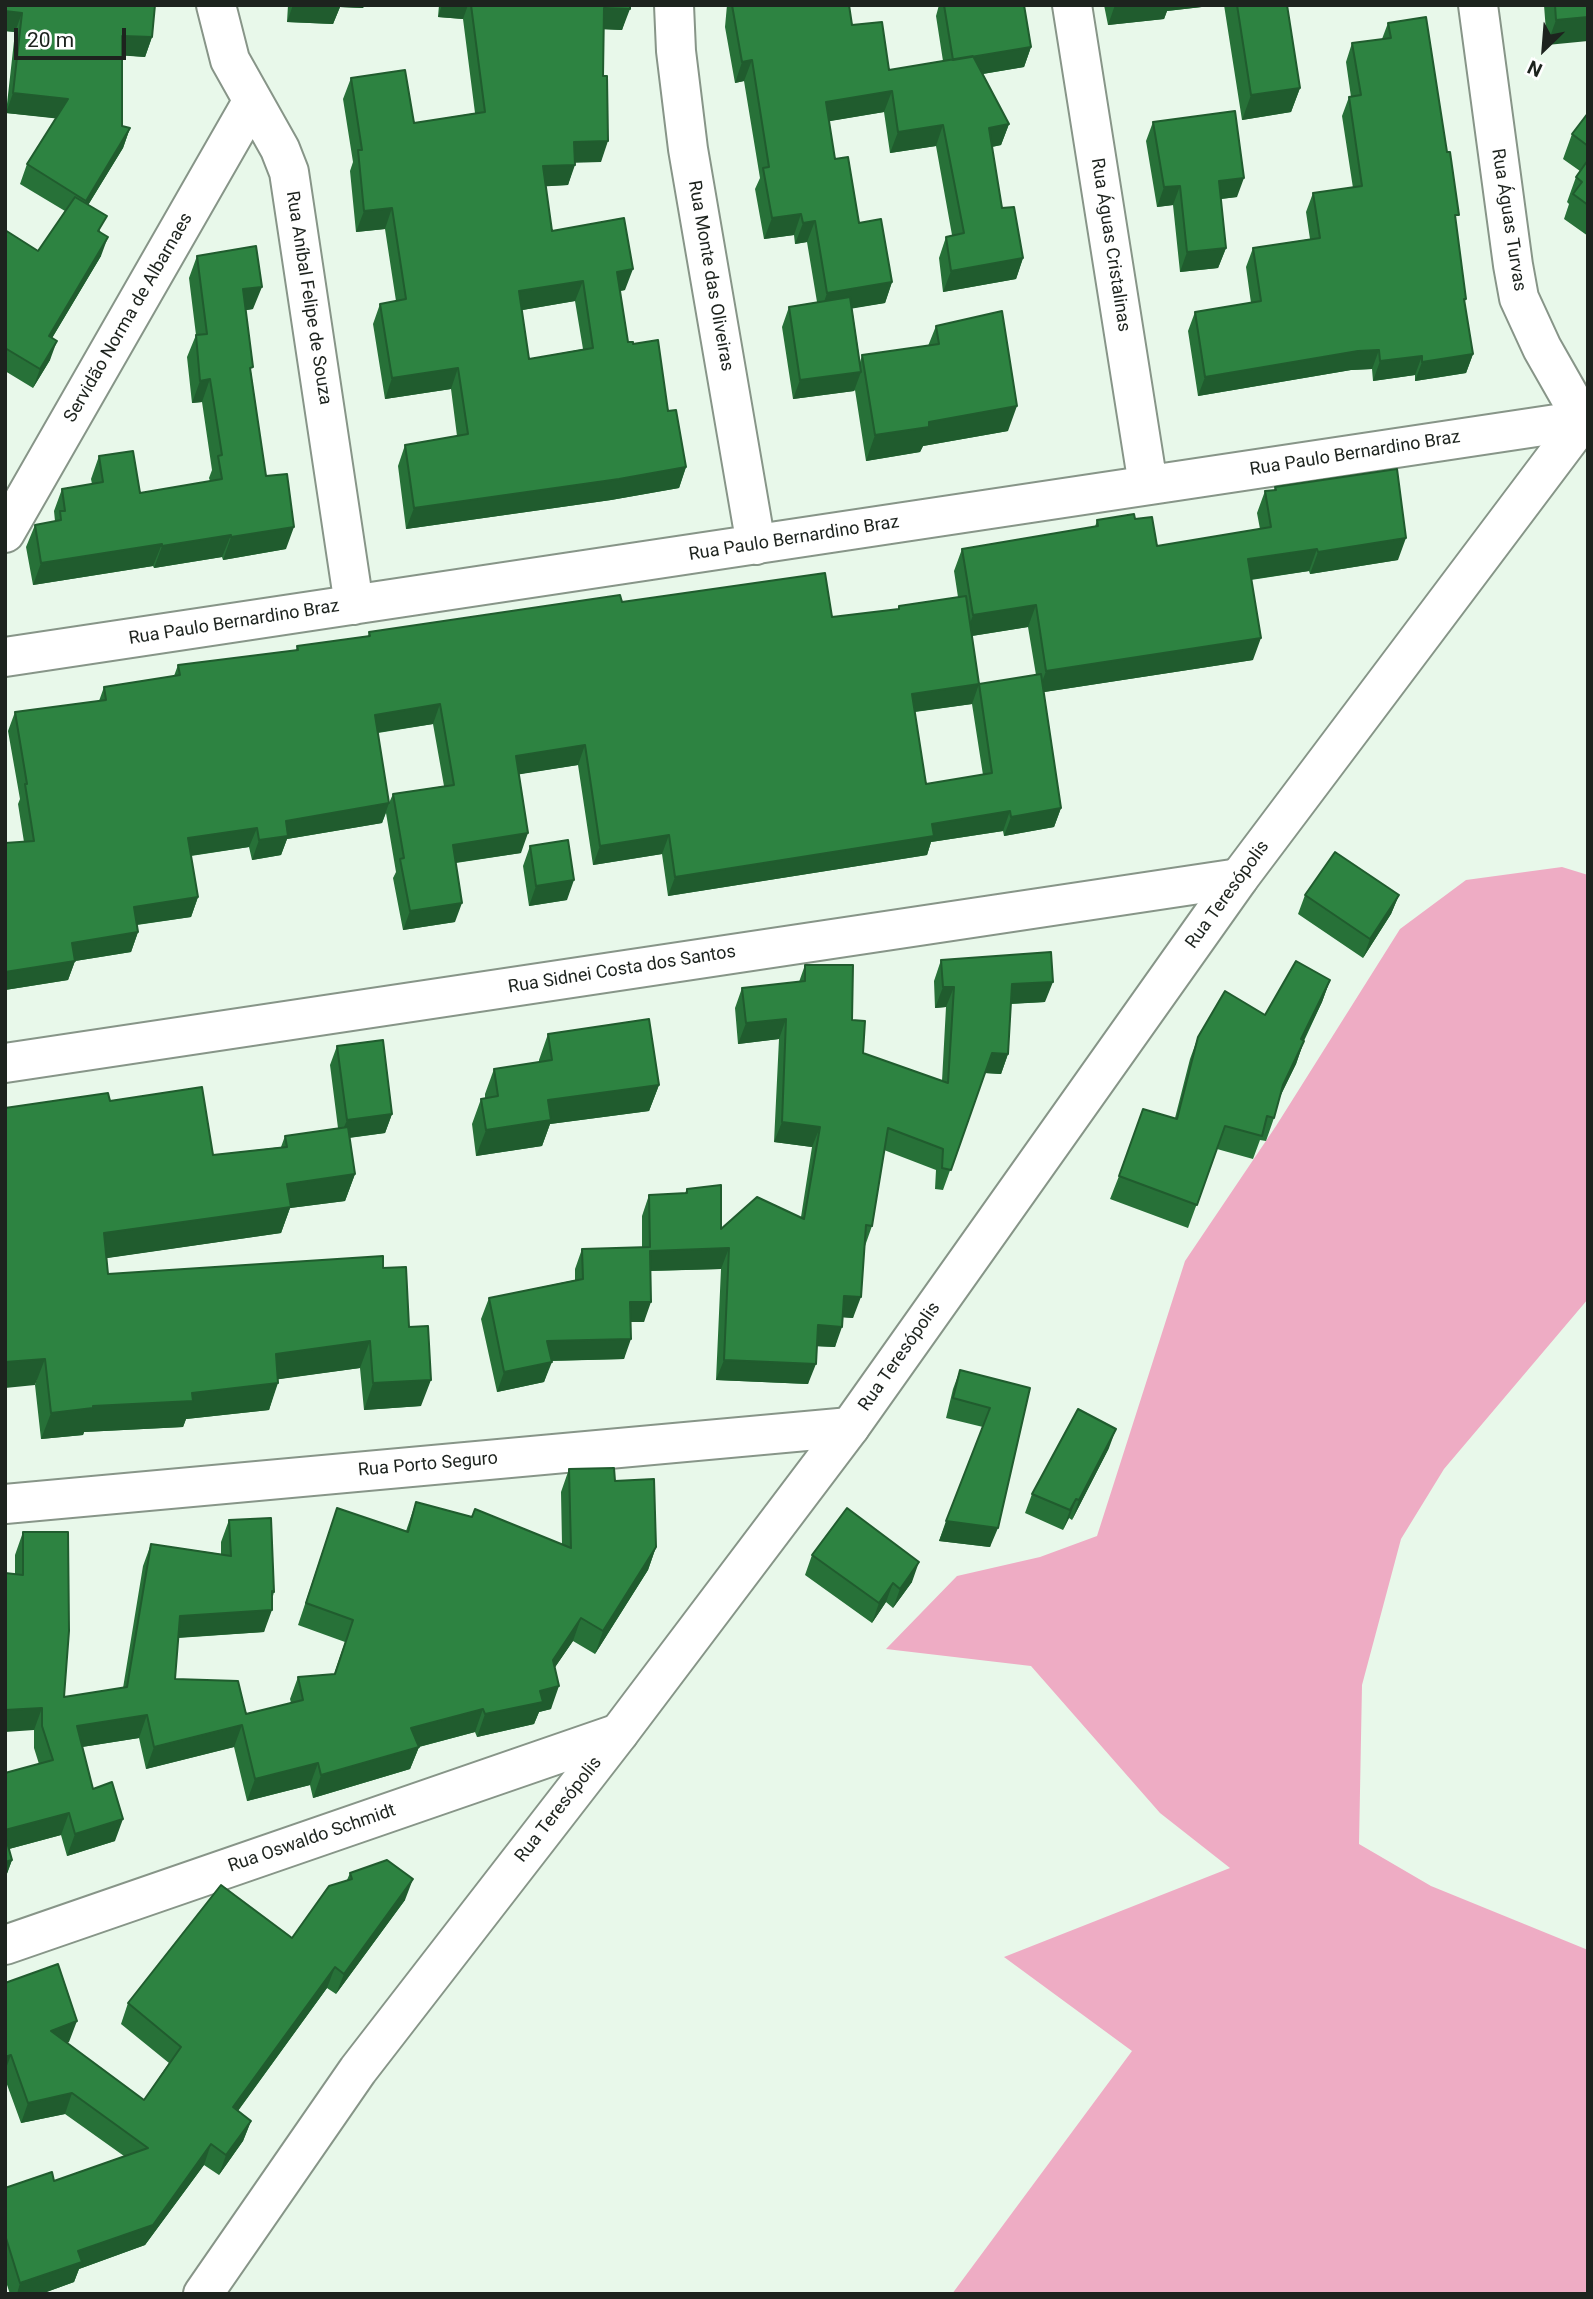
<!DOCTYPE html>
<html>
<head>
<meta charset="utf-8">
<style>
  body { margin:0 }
  #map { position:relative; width:1593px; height:2299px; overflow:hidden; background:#e8f8ea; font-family:Roboto,sans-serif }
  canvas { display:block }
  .frame { position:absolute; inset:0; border:7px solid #1d231e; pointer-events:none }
  .north { position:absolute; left:1509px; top:14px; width:70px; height:70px; -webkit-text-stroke:5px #fff; paint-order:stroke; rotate:205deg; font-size:19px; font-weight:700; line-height:28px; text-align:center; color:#1d231e }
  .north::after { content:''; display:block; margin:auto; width:24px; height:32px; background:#1d231e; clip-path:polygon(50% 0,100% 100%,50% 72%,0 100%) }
  .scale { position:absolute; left:14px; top:28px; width:112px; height:32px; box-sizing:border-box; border:4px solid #1d231e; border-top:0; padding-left:9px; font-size:21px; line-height:24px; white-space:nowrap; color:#1d231e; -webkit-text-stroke:5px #fff; paint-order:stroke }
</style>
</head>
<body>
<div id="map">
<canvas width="1593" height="2299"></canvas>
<div class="frame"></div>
<div class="north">N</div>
<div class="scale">20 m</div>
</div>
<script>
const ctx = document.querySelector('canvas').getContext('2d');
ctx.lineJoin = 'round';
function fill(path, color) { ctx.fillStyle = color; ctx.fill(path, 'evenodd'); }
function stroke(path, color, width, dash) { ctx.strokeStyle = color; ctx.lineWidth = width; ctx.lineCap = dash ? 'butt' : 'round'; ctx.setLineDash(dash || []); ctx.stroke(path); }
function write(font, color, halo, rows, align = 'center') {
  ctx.font = font + ' Roboto,sans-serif'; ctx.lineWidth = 5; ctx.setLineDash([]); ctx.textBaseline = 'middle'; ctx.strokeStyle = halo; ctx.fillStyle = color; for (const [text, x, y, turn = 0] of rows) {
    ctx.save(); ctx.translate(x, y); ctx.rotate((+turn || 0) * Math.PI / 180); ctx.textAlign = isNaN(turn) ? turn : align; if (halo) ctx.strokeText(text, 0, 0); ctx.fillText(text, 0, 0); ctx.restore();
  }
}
const green = new Path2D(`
  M1562,867l26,8v424l-144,170 -43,70 -39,146 -3,159 72,42 157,64v344h-636l180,-243 -128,-94 226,-89 -70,-55 -129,-147 -145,-17 71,-73 83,-19 57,-21 88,-275 91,-135 124,-197 66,-49z`);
const street = new Path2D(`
  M216,5l14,55 50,89 9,23 65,433
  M674,5l2,46 12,98 68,396
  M1072,5l76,480
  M5,533l247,-431
  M5,657l1578,-237 -41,-72 -23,-50 -6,-33 -35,-260
  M5,1063l1234,-185
  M5,1504l845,-77
  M5,1945l614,-212`);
const secondary = new Path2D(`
  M203,2294l155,-224 261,-337 231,-306 389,-549 349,-464`);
const wall = new Path2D(`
  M5,5l147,32 -7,20 -23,-2v71l8,2 -7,20 -35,57 13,28v23l-49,82 -2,22 -17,28 -28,-17v-141l33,21 27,-40 -45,-27 7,-20 29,-46 -50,-5 9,-81 -10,-1z
  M288,5h91l-1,2 -14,-1 -1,2 -23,-1 -7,17 -46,-2z
  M439,5h191l-8,25 -18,-1 -3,133h-26l-7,23 -22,1 6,45 73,59 -5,1 8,51 5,2 35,67 18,56 -7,21 -68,12 -205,29 -8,-63 7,-21 52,-9 -6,-47 -66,10 -12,-75 7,-20 16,-3 -11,-72 -29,3 -6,-61 3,-9 -10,-63 8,-21 63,45 61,-10 -12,-94 -25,-2zM575,301l8,48 -54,10 -7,-49z
  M727,5h122l3,20 37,45 54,-9 -7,-45 3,-11h85l7,42 -7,20 -41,7 26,50 -8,21 -9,2 10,61 21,50 -7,21 -73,13 -4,-34 7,-21 6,-2 -16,-89 -46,7 -6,-41 -55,9 6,38 24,64 33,59 -7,21 -33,5 8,54 2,-7 66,-9 8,-20 72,105 -85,15 -3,6 -54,9 -11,-71 -1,1 -61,8 -11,-72 7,-20 28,-5 -10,-60 -12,2 -1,-9 -30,4 -9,-50 5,-11 -16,-97 -9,2 -10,-56z
  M1104,5h115l-52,6 -3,8 -56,6z
  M1224,5h63l13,83 -9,24 -49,8z
  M1544,5h44l-41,40z
  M1388,23l68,201 10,75 -2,4 9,51 -7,19 -51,8v-6l-42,6 -1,-12 -21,1 -153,26 -10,-65 7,-19 56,-9 -5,-36 7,-19 57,-9 -4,-27 7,-19 40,-5 -11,-72 7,-19h2l-5,-35 6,-19 30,-4z
  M1588,113v123l-24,-17 5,-15 -2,-2 9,-25 4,-6 -17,-12 9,-25z
  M1153,122l84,75 -16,2 5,49 -8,20 -38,4 -7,-67 -16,2 -11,-66z
  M197,256l56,53 -7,1 5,62 15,104 20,73 -63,11 -1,-3 -68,11 -1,-2 -120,19 -7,-38 9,-22 20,-4 -1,-10 8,-22 30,-5 -1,-5 8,-23 41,37 70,-12 -1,-3 3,-8 -10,-68 -10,1 -5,-46 9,-22 -7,-57z
  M1275,487l123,73 -88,14 -1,-3 -58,9 2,80 -209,32 17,116 -7,19 -50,9 -1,-5 -72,11 -4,13 -259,41 -6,-42 -69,11 -15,-100 -59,9 2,79 -65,10 -1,59 -52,8 -10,-52 3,-6 -10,-59 -4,10 -95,16 -6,16 -29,5 -3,-13 -58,9 7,41 -7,20 -54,8 1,7 -7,20 -56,9 -7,19 -63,10v-147l19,-1 -6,-38 2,-5 -12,-68 7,-19 84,-11 5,-14 70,-11 4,-11 118,-15 1,-4 71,-10 1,-4 253,-30 210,15 66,-8 1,-3 59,-9 -4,-26 8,-22 133,-22 2,-7 38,-1 22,27 103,-17 -3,-16 8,-22 9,-1zM1028,627l8,48 -57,9 -7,-48zM972,704l11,71 -57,9 -11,-72zM433,724l11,62 -51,8 -4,9 -11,-70z
  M530,846l37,54 -38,6 -6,-40z
  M1305,895h94l-8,19 -28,44 -65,-44z
  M941,960l104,42 -34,2 -3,50 -7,20 -16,-1 -42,117 -8,-1 1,-19 -52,-20 -12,76 -7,20 -12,72 -10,-1 -8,30 -18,-1 -9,38 -92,-4 5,-111 -70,2 -7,51h-13l-7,37 -73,2 -7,21 -47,10 -16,-73 8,-21 86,-18v-11l7,-20 60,-1v-32l7,-21 36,-2 2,-4 34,40 80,-12 11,-70 -38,-5 5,-103 -41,5 -3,-36 7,-20 57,-6 6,-17 47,55 11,33 79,28 4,-74 -11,1 -1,-27z
  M1330,980l-8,22 -18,39 -8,23 -16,33 -6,21 -8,23 -6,-1 -7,19 -36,-10 -29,79 -78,-29 9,-23 56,-58 15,-59 8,-22 67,-22z
  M548,1034l111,51 -10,26 -99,13 -8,22 -66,10 -4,-32 9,-25 4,-1v-4l9,-25 45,-7v-2z
  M337,1046l55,68 -7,19 -36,5 6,36 -10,27 -55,7 -9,25 -175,25 2,16 275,-6 26,59 12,79 -57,4 -4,-42 -82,11 -9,31 -83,9 -3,8 -99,5 -1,3 -42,4 -6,-54 75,-284 103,54 68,-8 4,-11 53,-8 -8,-63z
  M960,1370l70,18 -40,159 -51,-6 44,-114 -37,-9 7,-29z
  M1109,1448l-37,72 -3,-2 -6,12 -38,-17 7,-19z
  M569,1469l46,12 41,66 -8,23 -53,84 -22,-13 -18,26 -4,42 -12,3 -5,12 -57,13 -2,-5 -56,15 -9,22 -97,29 -3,-13 -63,16 -13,-54 -88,22 -7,-31 -57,9 11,42 22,52 -48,15 -6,-21 -52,14 3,11 -7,19v-106l34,-9 -5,-16v-18l-19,-156v-19l8,-23 41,165 59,-9 20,-122 8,-22 70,10v-12l8,-22 45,72 -10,40 -86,6 -3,41 71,35 45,-11 -1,-4 8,-22 36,-3 11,-32 -47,-17 39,-117 69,23 10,-29 146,42 -1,-52z
  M812,1555l100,27 -19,26 -7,-6 -14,21 -67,-48z
  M350,1873l55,27 -69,94 -9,-6 -89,123 13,10 -8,20 -24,34 -15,-10 -59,80 -66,24 -5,13 -33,12h-31l-5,-15v-91l49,-7 70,-25 -59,-42 -44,9 -16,-44v-96l64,59 -2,1 77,57 25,-37 -48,-39 7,-21 164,-65 55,-58z`);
const shadedWall = new Path2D(`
  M293,5h86l-1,2 -14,-1 -1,2 -23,-1 -7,17 -46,-2z
  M442,5h26l-5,14 -25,-2z
  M1115,5h104l-52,6 -3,8 -56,6z
  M604,8l26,1 -8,21 -25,-1z
  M5,11l17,2 -7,19 -10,-1z
  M1588,17v24l-41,4 9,-25z
  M122,36l30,1 -7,20 -30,-2z
  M1031,47l-7,20 -78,13 7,-19z
  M752,60l-8,21 -9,2 7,-21z
  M1300,88l-9,24 -49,8 9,-25z
  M892,91l-8,21 -65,11 7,-21z
  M13,93l55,6 -7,20 -55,-6z
  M1009,124l-8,21 -20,4 8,-21z
  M943,125l-7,21 -46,7 8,-21z
  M130,128l-7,20 -44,72 7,-19z
  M608,141l-7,21 -34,1 7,-21z
  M575,165l-7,20 -33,2 8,-21z
  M1244,178l-7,19 -25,3 7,-19z
  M1180,186l-7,19 -16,2 7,-20z
  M392,208l-7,21 -29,3 8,-21z
  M801,214l-7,21 -30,4 8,-21z
  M815,221l-8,21 -12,2 8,-21z
  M108,237l-7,19 -59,99 7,-19z
  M1226,248l-8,20 -38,4 7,-20z
  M1023,258l-7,21 -73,13 8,-21z
  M633,269l-8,21 -16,3 8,-21z
  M583,281l-8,20 -64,11 8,-21z
  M892,282l-7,21 -65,11 7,-21z
  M262,287l-9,22 -18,3 8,-23z
  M57,341l-7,19 -17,28 7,-19z
  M1379,350l-7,19 -21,1 -153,26 7,-19 153,-26z
  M1473,354l-7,19 -51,8 7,-19z
  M1422,356l-7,19 -42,6 7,-20z
  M458,368l-7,21 -66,10 7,-21z
  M861,372l-7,19 -61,8 7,-19z
  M210,379l-8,23 -10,1 8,-22z
  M1017,406l-9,25 -85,15 -3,6 -54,9 9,-26 54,-13z
  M686,467l-7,21 -68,12 -205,29 8,-21z
  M294,527l-8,22 -63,11 8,-23z
  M231,535l-9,22 -68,11 8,-22z
  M1406,538l-8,22 -88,14 8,-22z
  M162,544l-9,22 -120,19 8,-22z
  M1317,549l-8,22 -69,10 8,-22z
  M1036,605l-8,22 -63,10 8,-22z
  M1261,638l-8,22 -215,33 8,-22z
  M979,684l-7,20 -67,9 7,-19z
  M440,704l-7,20 -65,10 7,-19z
  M585,745l-7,20 -69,11 7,-20z
  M389,803l-7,20 -95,16 -6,16 -29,5 7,-20 27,-19z
  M1061,808l-7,19 -50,9 7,-19z
  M1010,811l-7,20 -72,11 -4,13 -259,41 7,-19 257,-53z
  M257,828l-8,19 -68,10 7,-19z
  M528,833l-7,20 -75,11 7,-19z
  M669,835l-7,19 -69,11 7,-19z
  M574,880l-7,20 -38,6 7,-20z
  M1399,895l-8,19 -28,44 7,-19z
  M198,897l-7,20 -64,9 7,-19z
  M462,903l-7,19 -52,8 7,-19z
  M138,932l-7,20 -56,9 -7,19 -63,10v-18l67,-29z
  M1330,980l-8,22 -29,60 8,-23z
  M1053,982l-8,20 -40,2 7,-20z
  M943,987h11l-8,20 -11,1z
  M786,1019l-7,20 -41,5 8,-21z
  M1304,1041l-8,23 -22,44 9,-23z
  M992,1053l16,1 -7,20 -16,-1z
  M659,1085l-10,26 -99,13 -8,22 -66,10 10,-26 62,-30z
  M392,1114l-7,19 -46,6 8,-19z
  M782,1122l38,5 -8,20 -38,-5z
  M355,1174l-10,27 -55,7 -9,25 -187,27 10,-27 183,-49z
  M729,1248l-8,21 -78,2 7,-20z
  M844,1296l17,1 -8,21 -16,-1z
  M630,1302h21l-7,20h-22z
  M818,1325l24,2 -7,20 -24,-1z
  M631,1339l-7,20 -84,2 7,-20z
  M370,1341l-10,27 -94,13 10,-27z
  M45,1359l-10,26 -30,3v-26z
  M724,1360l92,4 -8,20 -92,-4z
  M552,1362l-8,20 -47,10 7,-20z
  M431,1380l-10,26 -57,4 9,-27z
  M278,1383l-9,27 -83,9 -3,8 -99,5 -1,3 -42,4 10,-26 141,-20z
  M1116,1429l-7,19 -37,72 7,-20z
  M1076,1499l-7,19 -6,12 7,-20z
  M946,1521l52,7 -8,19 -51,-6z
  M656,1547l-8,23 -53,84 8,-23z
  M919,1562l-7,20 -19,26 7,-19z
  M893,1583l-7,19 -14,21 7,-20z
  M272,1610l-8,22 -92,6 8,-22z
  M581,1618l-8,23 -28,41 8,-22z
  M559,1686l-8,23 -12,3 -5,12 -57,13 8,-23 55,-23z
  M42,1708l-8,22 -29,2v-22z
  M483,1709l-8,23 -72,19 8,-23z
  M147,1715l-8,23 -70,11 8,-23z
  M242,1725l-8,22 -88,22 8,-22z
  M419,1747l-9,22 -97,29 8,-23z
  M318,1763l-8,22 -63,16 8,-22z
  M69,1813l-8,22 -56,15v-20z
  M123,1819l-8,22 -48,15 8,-22z
  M12,1860l-7,19v-17z
  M413,1879l-8,21 -69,94 8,-20z
  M335,1967l-8,21 -101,139 7,-20z
  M77,2021l-8,21 -25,10 7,-21z
  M11,2055l-6,16v-14z
  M72,2093l-7,21 -44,9 7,-20z
  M251,2121l-8,20 -24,34 7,-20z
  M211,2144l-7,21 -59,80 -66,24 -5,13 -33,12h-24l3,-11 58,-32z`);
const building = new Path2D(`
  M5,5h150l-3,32 -30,-1v90l8,2 -44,73 -59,-37 41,-65 -55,-6 9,-80 -17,-2z
  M471,5h159v4l-26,-1 -1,68h4l1,65 -34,1 1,23 -32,1 9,65 72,-13 9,51 -16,3 11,70h5v2l25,-4 10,71 8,-1 10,57 -67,12 -205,29 -9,-63 63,-11 -10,-66 -66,10 -12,-74 26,-5 -14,-91 -28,3 -6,-61h4l-11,-72 54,-8 9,53 71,-11zM583,281l10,67 -64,11 -10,-68z
  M732,5h117l3,20 30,-3 7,48 84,-14 36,68 -20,4 13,80 12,-1 9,51 -72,13 -5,-34 18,-4 -21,-108 -45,7 -6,-41 -66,11 9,57 13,-2 11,66 22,-4 11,63 -65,11 -12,-72 -12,2 -2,-9 -29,4 -9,-50 6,-1 -17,-107 -10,2z
  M944,5h80l7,42 -78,13z
  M1237,5h50l13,83 -49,7z
  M1555,5h33v12l-32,3z
  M1426,17l21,135h3l9,63h-4l11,84h-2l9,55 -51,8v-6l-42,5 -1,-11 -21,1 -153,26 -10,-65 66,-11 -8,-53 67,-10 -7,-45 49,-7 -13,-89 12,-2 -9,-52 39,-5 -3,-15z
  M1235,111l9,67 -25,3 7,67 -39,4 -7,-66 -16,1 -11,-65z
  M1588,113v33l-16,-12z
  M1588,160v45l-15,-11 9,-12 -6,-5z
  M75,197l32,19 -9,15 10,6 -59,99 8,5 -17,28 -35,-21v-118l33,21z
  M256,246l6,41 -19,2 10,78 -3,1 16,108 21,-2 7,53 -63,10v-2l-69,11v-2l-121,19 -6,-38 26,-5 -1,-9h5l-3,-22 41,-7 -4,-26 34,-5 7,42 82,-14 -4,-23 4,-1 -12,-76 -10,2 -4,-46 11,-1 -10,-78z
  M850,297l11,75 -61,8 -11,-73z
  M1002,311l15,95 -88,16v5l-54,8 -13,-80 77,-11 -3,-18z
  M1397,469l9,69 -88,14 -1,-3 -69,10 13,79 -215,33 -10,-66 -63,10 -11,-66 136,-23 -1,-6 37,-6 1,5 17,-2 5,29 114,-19 -6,-36 11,-1 -1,-3z
  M825,573l7,44 67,-8v-3l67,-10 13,88 62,-10 20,134 -50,9 -1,-6 -78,13 2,12 -259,41 -6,-42 -69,11 -15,-101 -69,11 12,77 -75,12 9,58 -52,8 -10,-52 4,-1 -11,-64 61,-9 -14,-81 -65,11 14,88 -103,18 2,15 -29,4 -2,-12 -69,10 10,59 -64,10 4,25 -66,11 3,18 -70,11v-129l29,-2 -9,-57h2l-12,-72 91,-12 -2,-13 76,-12 -2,-10 120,-15 -1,-4 73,-10 -1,-4 251,-37 2,7zM979,684l13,89 -66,11 -14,-90z
  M568,840l6,40 -38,6 -6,-40z
  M1335,852l64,43 -29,44 -65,-44z
  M1051,952l2,30 -41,2 -4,70 -16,-1 -41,117 -9,-2 1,-19 -55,-21 -16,98 -6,-1 -5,72 -17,-1 -2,31 -24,-2 -2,39 -92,-4 5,-112 -79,3 1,51h-21l1,37 -84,2 5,21 -48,10 -15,-74 94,-19 -1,-30 68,-2 -1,-52 38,-2v-4l34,-4v44l36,-32 47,22 16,-92 -38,-5 4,-103 -40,4 -4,-35 63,-7v-16h48l-1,55 13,1 -2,32 85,30 6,-96h-11l-2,-27z
  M1296,961l34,19 -29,59 3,2 -21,44 -9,33 -7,-2 -5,20 -37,-10 -28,79 -78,-29 24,-67 34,10 21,-82 27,-46 40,24z
  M649,1019l10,66 -111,15 3,20 -65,10 -5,-31 17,-3 -4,-27 58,-9 -4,-26z
  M383,1040l9,74 -45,6 -10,-74z
  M202,1087l11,68 74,-8 -2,-11 63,-9 7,47 -68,10 4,23 -187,26 4,41 275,-18v12l23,-1 3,60 19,-1 3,54 -58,3 -3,-42 -94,13 2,29 -86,10 1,8 -100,5v2l-42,5 -6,-54 -40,3v-254l103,-15 2,8z
  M960,1370l70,18 -32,140 -52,-7 44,-113 -37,-10z
  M1078,1409l38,20 -37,71 -3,-1 -6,11 -38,-16z
  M614,1468l1,13 39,-2 2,68 -53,84 -22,-13 -28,42 6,26 -19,5 3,11 -58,12 -2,-5 -72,19 8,19 -98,28 -3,-12 -63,16 -13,-54 -88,22 -7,-32 -70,11 16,63 19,-7 11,37 -48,15 -6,-21 -64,17v-57l48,-13 -11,-34v-18l-37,2v-137l18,2v-43h45l1,99 -5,66 63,-10 24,-143 80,12 -2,-36 42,-2 3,74 -2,-1v19l-92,6 -5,63 63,2 8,33 57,-14 -5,-23 37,-3 18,-54 -47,-17 31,-95 71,24 8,-30 56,15 3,-8 96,39 -2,-79z
  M847,1508l72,54 -19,27 -7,-6 -14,20 -67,-48z
  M5,1835l7,25 -7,2z
  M387,1860l26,19 -69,95 -9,-7 -102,140 18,14 -25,34 -15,-11 -58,81 -75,26 4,11 -62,21 -15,-48v-47l47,-16 2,9 94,-33 -76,-55 -44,10 -17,-48 -6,2v-74l53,-19 19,57 -26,10 93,69 37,-53 -53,-44 93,-118 71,53 37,-52 23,-7 -2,-6z`);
const streetNames = [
  ["Rua Águas Turvas",1508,220,81],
  ["Rua Águas Cristalinas",1110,245,81],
  ["Rua Monte das Oliveiras",710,276,80],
  ["Rua Aníbal Felipe de Souza",308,298,81],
  ["Servidão Norma de Albarnaes",129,318,-60],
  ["Rua Paulo Bernardino Braz",1355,454,-9],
  ["Rua Paulo Bernardino Braz",794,539,-9],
  ["Rua Paulo Bernardino Braz",234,623,-9],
  ["Rua Teresópolis",1228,895,-54],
  ["Rua Sidnei Costa dos Santos",622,970,-9],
  ["Rua Teresópolis",900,1357,-55],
  ["Rua Porto Seguro",428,1465,-5],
  ["Rua Teresópolis",559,1810,-52],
  ["Rua Oswaldo Schmidt",312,1839,-19]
];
fill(green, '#eeacc4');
stroke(street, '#879588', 42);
stroke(secondary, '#879588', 42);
stroke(street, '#fff', 38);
stroke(secondary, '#fff', 38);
fill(wall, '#277138');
fill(shadedWall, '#205c2e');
fill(building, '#2d8341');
stroke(building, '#205c2e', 2);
write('18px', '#1d231e', '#fff', streetNames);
</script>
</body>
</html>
